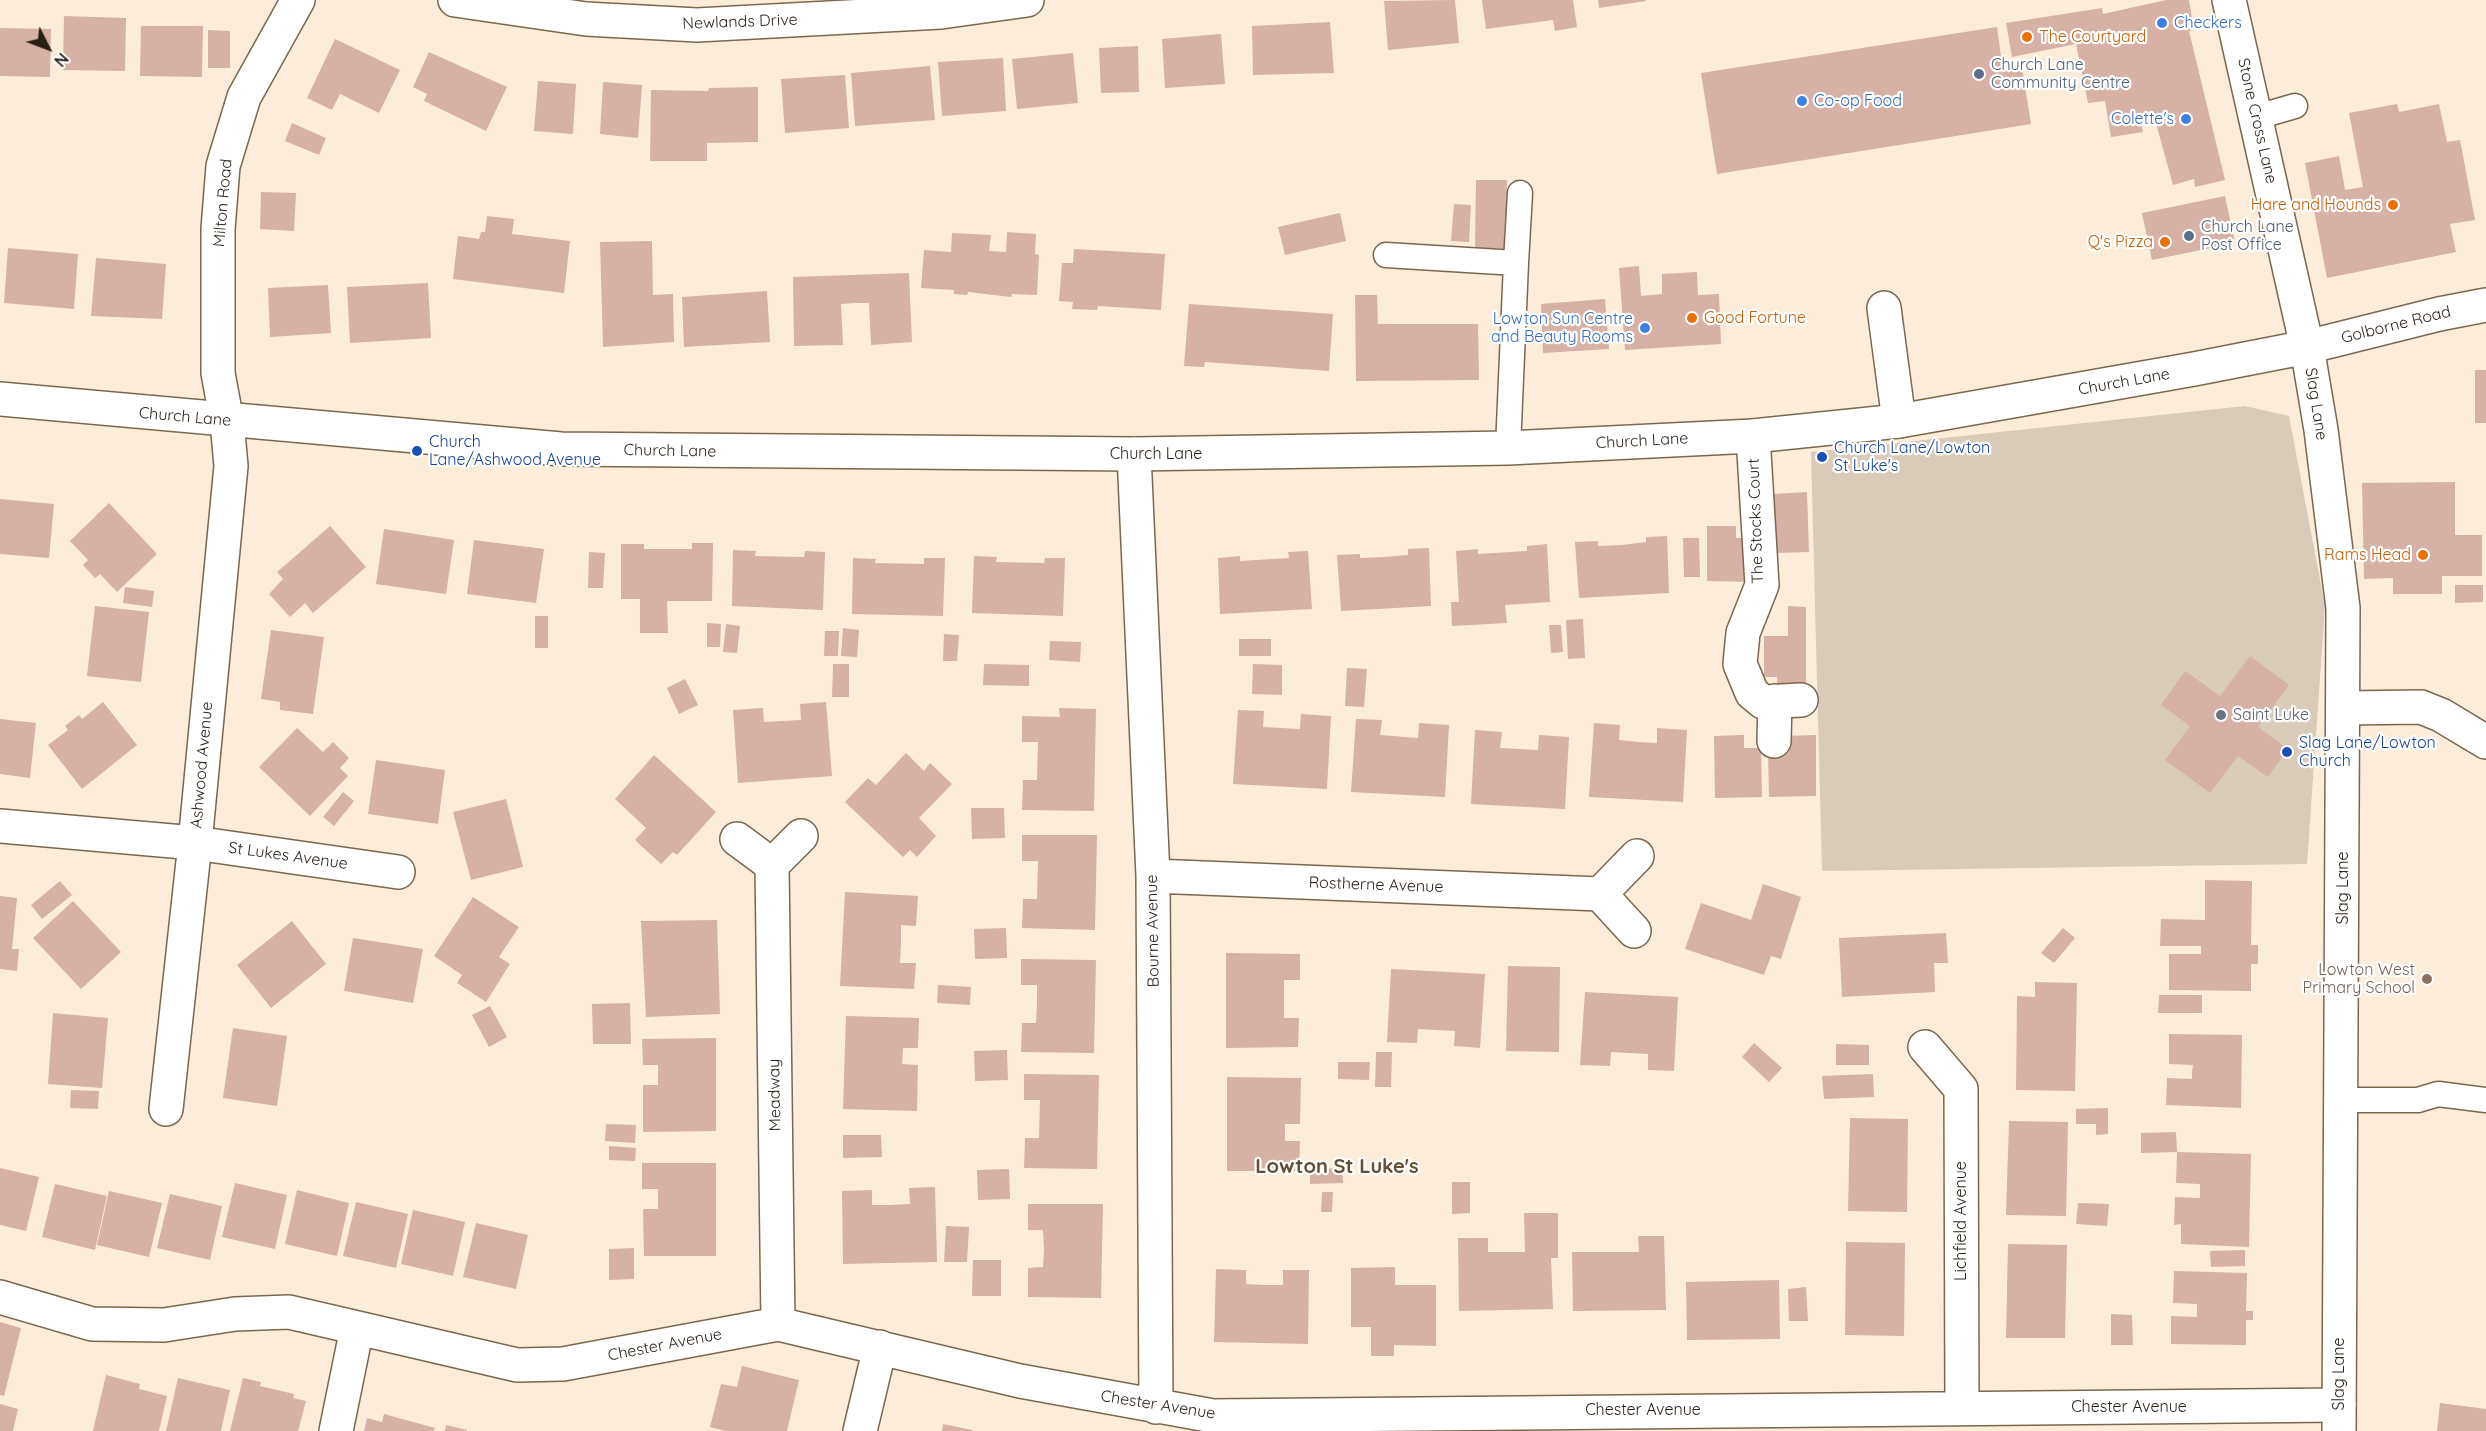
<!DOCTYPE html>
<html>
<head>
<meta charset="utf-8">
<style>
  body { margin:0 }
  #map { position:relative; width:2486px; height:1431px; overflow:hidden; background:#fceddb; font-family:Quicksand,sans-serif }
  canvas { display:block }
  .north { position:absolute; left:18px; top:18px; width:60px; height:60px; -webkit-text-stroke:4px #fff; paint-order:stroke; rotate:132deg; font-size:16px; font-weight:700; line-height:24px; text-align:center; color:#281f14 }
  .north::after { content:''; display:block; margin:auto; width:21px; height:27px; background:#281f14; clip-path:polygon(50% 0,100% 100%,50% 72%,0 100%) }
</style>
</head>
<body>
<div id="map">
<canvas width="2486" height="1431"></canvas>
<div class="north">N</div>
</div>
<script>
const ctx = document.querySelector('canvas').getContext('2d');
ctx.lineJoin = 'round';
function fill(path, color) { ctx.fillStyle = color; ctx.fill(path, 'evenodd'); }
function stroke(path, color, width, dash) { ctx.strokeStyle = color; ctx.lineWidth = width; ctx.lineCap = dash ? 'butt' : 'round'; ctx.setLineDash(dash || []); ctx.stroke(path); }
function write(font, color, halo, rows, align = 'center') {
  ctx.font = font + ' Quicksand,sans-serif'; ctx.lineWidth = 4.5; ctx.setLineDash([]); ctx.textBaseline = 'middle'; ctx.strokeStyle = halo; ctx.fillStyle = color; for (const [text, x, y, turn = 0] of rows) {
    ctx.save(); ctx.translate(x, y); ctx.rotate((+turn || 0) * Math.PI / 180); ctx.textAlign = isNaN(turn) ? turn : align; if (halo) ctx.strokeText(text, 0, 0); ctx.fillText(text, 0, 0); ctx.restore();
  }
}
const green = new Path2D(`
  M2245,406l44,10 36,190 -18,258 -485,7 -11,-419z`);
const building = new Path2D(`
  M1455,0l4,43 -71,7 -4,-49z
  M1482,0h91l4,27 -22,4 -2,-11 -67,9z
  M1598,0h48v1l-47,7z
  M2166,0h23l5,30 -5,1 36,149 -30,7 -1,-8 -21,6 -19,-69 -14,4 3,12 -32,5 -6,-36 -17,2 -12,-59 -64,13 -6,-34 96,-15 1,6z
  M64,16l62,2 -1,53 -62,-1z
  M1330,22l4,51 -81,2 -1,-49z
  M141,26h62l-1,51 -62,-1z
  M1997,27l5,37 19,-3 10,63 -314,50 -16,-101z
  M0,28l51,1 -1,48 -50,-1z
  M208,30l22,1v37h-22z
  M1221,34l4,50 -60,4 -3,-49z
  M335,39l65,31 -21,43 -39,-19 -8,16 -25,-12z
  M1138,46l1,46 -38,1 -2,-45z
  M429,52l78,35 -21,44 -62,-30 3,-7 -14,-7z
  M1073,53l5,50 -61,6 -5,-50z
  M1003,58l3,53 -64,5 -4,-54z
  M930,66l5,54 -80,6 -4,-53z
  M845,75l4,53 -64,5 -4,-54z
  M538,81l38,3 -3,50 -39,-3z
  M603,82l39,3 -4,53 -38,-4z
  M758,87v55l-51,1v18h-57l1,-71 57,1 1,-3z
  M2397,104l2,8 40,-8 8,38 13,-2 15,80 -25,4 6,28 -129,26 -22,-115 34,-7 6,34 18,-3 -14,-74z
  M292,123l34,15 -7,17 -34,-14z
  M1476,180h31l-1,69 -31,-1z
  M261,192l35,1 -2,38 -34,-2z
  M2225,196l10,47 -83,17 -10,-47z
  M1454,204l17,1 -2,37 -18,-1z
  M1340,213l6,28 -61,14 -7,-28z
  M487,216l27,3 -2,15 58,7 -6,52 -111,-14 5,-43 21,3 2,-7h4z
  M1007,232l29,2 -1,20 4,1 -2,40 -25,-1 -1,3 -43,-5 -1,3 -13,-1v-4l-33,-2 3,-38 27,2 1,-19 39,2 -2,16 17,1z
  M652,241l1,54 20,-1 1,48 -71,5 -3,-105z
  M8,248l70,6 -4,55 -70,-6z
  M1074,249l91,5 -4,56 -63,-4 -1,4 -25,-1 1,-7 -14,-1 3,-38h11z
  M96,258l70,6 -4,55 -71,-3z
  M1639,266l2,30 21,-2v-20l35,-2 1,23 21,-1 2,50 -96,6 -6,-82z
  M909,273l3,69 -41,3 -2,-42h-14l-14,1 2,41 -49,1 -1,-69z
  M428,283l3,55 -81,5 -3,-56z
  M328,285l3,48 -61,4 -2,-49z
  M767,291l3,51 -86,5 -2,-50z
  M1355,295h22l1,29h100l1,56 -123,1z
  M1605,299l4,50 -66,4 -2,-49z
  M1189,304l144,10 -4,57 -124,-9 -1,5 -20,-1z
  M2475,370h11v53h-11z
  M2455,482v53h27v41h-40v18h-49v-16l-29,1 -2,-96z
  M1807,492l2,60 -33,1 -3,-59z
  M0,499l54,5 -5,54 -49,-4z
  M109,503l48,51 -40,38 -17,-18 -5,4 -12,-13 5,-5 -18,-19z
  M330,526l36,41 -53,46 -8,-10 -15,14 -21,-23 14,-15 -6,-7z
  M1707,526h29v12h16v44l-45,-1z
  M384,529l70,11 -8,54 -70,-10z
  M1667,536l2,57 -90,5 -4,-56 23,-1v5l24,-1 24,-3v-5z
  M1683,538h16l1,39h-16z
  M474,540l70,9 -8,54 -69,-9z
  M692,543h21l-1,58h-45l1,32h-28v-34h-19v-55h23v5h48z
  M1547,544l3,58 -45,3 2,18 -55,3 -1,-24h8l-3,-51 22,-2v5l49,-3v-5z
  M1429,548l2,58 -90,5 -4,-56 23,-1v4l24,-1 24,-2v-6z
  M733,550l23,1 -1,5 49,1 1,-6 20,1 -2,58 -91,-4z
  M1308,551l4,58 -92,5 -2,-56 22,-2v5l49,-3 -1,-6z
  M589,552l16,1 -2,35h-15z
  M974,556l23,1 -1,5 48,1 1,-5h20l-2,58 -91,-3z
  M853,558l23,1 -1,4 49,1v-6h21l-2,58 -91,-2z
  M2455,585h28v17l-28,1z
  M125,587l29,4 -2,16 -29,-4z
  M95,606l54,6 -8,70 -54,-6z
  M1788,606l18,1v87h-29v-17h-13v-41h24z
  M535,616h13v32h-13z
  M1583,619l2,39 -17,1 -2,-39z
  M707,623l14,1 -1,23h-13z
  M726,624l14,2 -3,27 -14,-1z
  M1549,625h12l2,27 -12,1z
  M843,628l16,2 -2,27 -16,-1z
  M271,630l53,7 -11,77 -33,-4v-8l-19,-3z
  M825,631h14l-1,25h-14z
  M944,634l15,1 -2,26h-14z
  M1239,639h32v17h-32z
  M1050,641l31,1 -1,20 -31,-2z
  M2250,656l39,29 -31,42 30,22 -20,28 -30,-21 -28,37 -45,-33 25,-34 -29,-21 24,-34 35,25z
  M833,664h16v33h-17z
  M984,664l45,1v21l-46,-1z
  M1253,664l29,1v30l-30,-1z
  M1347,668l20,1 -3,38 -19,-1z
  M685,679l13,26 -19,9 -12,-26z
  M103,702l34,43 -55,44 -34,-44 20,-15 -3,-4 14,-11 3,4z
  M826,702l6,74 -94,7 -5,-73 30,-2 1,14 37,-2 -1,-16z
  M1059,708l37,1 -2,102 -72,-1 1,-30h14l1,-38h-16v-26l38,1z
  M1238,710l26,1 -1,16 37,2 1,-15 30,2 -4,73 -94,-5z
  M0,719l36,4 -6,55 -30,-4z
  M1356,719l26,1 -2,15 38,3 1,-15 30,2 -4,72 -94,-5z
  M1594,723l26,2 -1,15 20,2 18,1v-15l30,2 -4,72 -94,-5z
  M297,728l26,24 10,-10 16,16 -9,10 8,8 -38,40 -51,-49z
  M1475,730l27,2 -2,16 38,2 1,-15 30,2 -4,72 -94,-5z
  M1744,735v13h17l1,49 -47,1 -1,-62z
  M1816,735v61l-47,1 -1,-43h19l-1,-18z
  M906,753l18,18 6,-8 22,21 -33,34 17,18 -19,21 -7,-7 -7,7 -58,-55 23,-24 8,7z
  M654,755l62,57 -39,43 -4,-3 -12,12 -26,-24 11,-12 -31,-29z
  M376,760l69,10 -7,54 -70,-10z
  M343,792l11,9 -20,25 -11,-9z
  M506,799l17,68 -52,13 -18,-68z
  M971,808h33l1,30 -33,1z
  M1022,835h75l-2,95 -73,-2 1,-29h14l1,-38h-16z
  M2205,880l47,1 -1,64h7v19h-7v27l-82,-1v-36h32v-8h-41l1,-27 44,1z
  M60,881l12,14 -30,24 -11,-14z
  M1763,884l38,13 -20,62 -10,-3 -7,19 -79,-26 16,-46 50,17z
  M845,892l73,4 -2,30 -15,-1v18l-1,20h16l-2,26 -74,-3z
  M0,896l17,2 -5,51h7l-2,22 -17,-2z
  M473,897l46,30 -20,30 11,7 -24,38 -29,-19 5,-8 -28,-19z
  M73,901l48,51 -40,37 -48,-51z
  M717,920l3,94 -74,3 -5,-96z
  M292,921l34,43 -55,44 -34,-43z
  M1006,928l1,30 -32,1 -1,-30z
  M2063,928l12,10 -21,25 -13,-10z
  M1946,933l2,30h-14l1,29 -93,5 -3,-59z
  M353,938l70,11 -10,54 -69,-12z
  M1226,953l74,1v26h-16v38h15l-1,29 -72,1z
  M1021,959l75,1 -2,93 -73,-1 1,-29h14l1,-18v-20h-16z
  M1508,966l52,1 -1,85 -53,-1z
  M1391,969l94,5 -5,74 -26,-2 1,-15 -37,-2 -1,14 -30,-1z
  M2035,982l42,1 -2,108 -59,-1 1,-94 18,1z
  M938,985l33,2 -1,18 -33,-2z
  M1585,992l93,5 -4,74 -26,-1v-16l-37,-2 -1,14 -30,-1z
  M2159,995h43v18h-44z
  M630,1003l1,41h-38l-1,-40z
  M490,1006l17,31 -18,10 -17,-32z
  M53,1013l55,5 -6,70 -54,-4z
  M846,1016l73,2 -1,30h-15l-1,16 16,1 -1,46 -74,-2z
  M233,1028l54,8 -10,70 -54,-8z
  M2169,1034l73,1 -1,73 -75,-3 1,-27 25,1v-7l1,-7 -24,-1z
  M716,1038v93l-73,1v-47h15v-20h-15l-1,-26z
  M1754,1043l28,25 -13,14 -27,-25z
  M1836,1044l33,1v20h-33z
  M1007,1050l1,30 -33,1 -1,-30z
  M1376,1052h16l-1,35h-16z
  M1338,1062h32l-1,18 -31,-1z
  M1024,1074l75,1 -2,94 -73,-1 1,-30h14l1,-38h-16z
  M1873,1074l1,23 -50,2 -2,-23z
  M1227,1077l74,1 -1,46h-15v17h15l-1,30h-72z
  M71,1090l28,1 -1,18 -28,-1z
  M2108,1108v26l-12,1v-11h-20v-15z
  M1850,1118l58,1 -1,93 -59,-1z
  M2009,1121l59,1 -2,94 -60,-1z
  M606,1124l30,1 -1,18 -30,-2z
  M2176,1132l1,20 -36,1v-20z
  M843,1135h38l1,22 -39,1z
  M609,1146l27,2 -1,13 -26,-1z
  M2177,1152l74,2 -2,93 -68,-3v-20l-7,1 1,-28 25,1v-14l-24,-1z
  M642,1163h74v93h-72l-1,-47h15v-20h-16z
  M0,1168l39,9 -13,54 -26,-6z
  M1342,1168l1,15 -33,1v-15z
  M1009,1169l1,30 -32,1 -1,-30z
  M1452,1182h18v31l-18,1z
  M235,1183l52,12 -12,54 -53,-12z
  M55,1184l52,12 -12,54 -53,-13z
  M935,1187l2,75 -94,2 -1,-73 30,-1v15h18l20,-1 -1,-16z
  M297,1190l52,13 -12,53 -52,-12z
  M109,1191l53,12 -13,54 -52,-12z
  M1322,1192h11l-1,20h-11z
  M170,1194l52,12 -12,54 -53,-12z
  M356,1202l52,12 -12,54 -53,-12z
  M2078,1203l31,1 -2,22 -31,-2z
  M1028,1204h75l-2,94 -73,-1v-29l15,-1 1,-17 -1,-20h-15z
  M413,1210l52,12 -12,54 -52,-12z
  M1524,1213h34v45h-7l2,51 -94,2 -1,-73h30v14h37z
  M476,1223l52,12 -12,54 -53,-12z
  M946,1226l23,1 -2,35h-23z
  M1638,1236h26l2,74 -93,1 -1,-59h67z
  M1846,1242l59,1 -1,93 -59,-1z
  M2008,1244l59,1 -2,93h-59z
  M634,1248v31l-25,1v-31z
  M2245,1250v16l-34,1 -1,-16z
  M973,1260h28v36h-29z
  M1395,1267v18h41v61l-42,-1v11h-23v-29h-20v-59z
  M1216,1269l30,1v14l17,1h20v-15h26l-1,74 -94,-2z
  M2174,1271l73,2 -1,38h7v9h-7v25l-75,-1v-28l26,1v-13l-24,-1z
  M1779,1280l1,59 -93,1 -1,-58z
  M1806,1287l2,34h-19l-1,-32z
  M2111,1314l21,1 1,30h-22z
  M0,1322l21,6 -17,68 -4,-1z
  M742,1366l57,14 -12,51h-62l-15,-4 11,-43 16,3z
  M106,1375l34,9 -1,5 28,7 -8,35h-66z
  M178,1378l52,12 -9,41h-55z
  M243,1378l18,4 -1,4 34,8 -1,4 13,3 -8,30h-68z
  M2440,1403l46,6v22h-49z
  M0,1404l18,5 -5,22h-13z
  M384,1414l51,14 -1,3h-70l3,-13 15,4z
  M943,1424l29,6v1h-30z
  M446,1425l21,5v1h-22z`);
const lane = new Path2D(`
  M2257,117l38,-11
  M1386,255l130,8 -8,185
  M1516,263l4,-70
  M2342,1100h76l20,-6 48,6`);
const street = new Path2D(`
  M455,0l131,19 111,6 244,-13 86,-12
  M1884,308l15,113
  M1753,436l9,149 -19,48 -3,31 12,29 11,9 38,-2
  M1134,454l19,422 3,531
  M2344,708l77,-1 20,8 45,27
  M1774,741l1,-40
  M0,826l195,17 203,29
  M737,839l35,26
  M772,865l6,459
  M772,865l29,-29
  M1153,876l447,18
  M1634,931l-34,-37 37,-38
  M1925,1047l36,42 1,319
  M166,1109l29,-266 36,-377 -4,-44 -9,-49v-144l5,-63 21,-69 54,-97
  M0,1297l92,27 72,1 71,-11 54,-2 228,53 46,-1 215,-40 242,57 193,35 1126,-11
  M336,1431l21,-103
  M860,1431l20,-84`);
const secondary = new Path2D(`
  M2229,0l78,347 14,83 22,178 -4,823
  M0,399l561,50 573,5 374,-6 245,-12 146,-15 295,-52 113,-22 132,-33 47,-9`);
const markers = [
  [2162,23,6,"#3f7fe0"],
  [2027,37,6,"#e8710a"],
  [1979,74,6,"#5c6f8a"],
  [1802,101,6,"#3f7fe0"],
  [2186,119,6,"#3f7fe0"],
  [2393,205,6,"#e8710a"],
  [2189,236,6,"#5c6f8a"],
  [2165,242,6,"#e8710a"],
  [1692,318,6,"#e8710a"],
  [1645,328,6,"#3f7fe0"],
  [417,451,6,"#1a4fb4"],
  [1822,457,6,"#1a4fb4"],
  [2423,555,6,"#e8710a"],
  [2221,715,6,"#6b7280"],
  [2287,752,6,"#1a4fb4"],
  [2427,979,6,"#8d6e63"]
];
const streetNames = [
  ["Newlands Drive",740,22,-2],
  ["Stone Cross Lane",2257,121,77],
  ["Milton Road",223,203,-85],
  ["Golborne Road",2396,325,-14],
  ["Church Lane",2124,382,-10],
  ["Slag Lane",2316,404,81],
  ["Church Lane",185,417,5],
  ["Church Lane",1642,441,-3],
  ["Church Lane",670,451,1],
  ["Church Lane",1156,454],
  ["The Stocks Court",1756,521,-92],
  ["Ashwood Avenue",202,765,-85],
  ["St Lukes Avenue",288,856,8],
  ["Rostherne Avenue",1376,885,2],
  ["Slag Lane",2343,888,-90],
  ["Bourne Avenue",1153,931,-91],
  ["Meadway",775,1095,-91],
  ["Lichfield Avenue",1961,1221,-90],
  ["Chester Avenue",665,1345,-11],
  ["Slag Lane",2339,1374,-90],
  ["Chester Avenue",1158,1405,9],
  ["Chester Avenue",2129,1407],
  ["Chester Avenue",1643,1410]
];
const shopNames = [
  ["Checkers",2174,23],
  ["Co-op Food",1814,101],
  ["Colette's",2174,119,"right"],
  ["Lowton Sun Centre",1633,319,"right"],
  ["and Beauty Rooms",1633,337,"right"]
];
const foodNames = [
  ["The Courtyard",2039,37,"left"],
  ["Hare and Hounds",2381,205],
  ["Q's Pizza",2153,242],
  ["Good Fortune",1704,318,"left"],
  ["Rams Head",2411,555]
];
const serviceNames = [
  ["Church Lane",1991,65],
  ["Community Centre",1991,83],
  ["Church Lane",2201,227],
  ["Post Office",2201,245]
];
const transitNames = [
  ["Church",429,442],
  ["Lane/Ashwood Avenue",429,460],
  ["Church Lane/Lowton",1834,448],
  ["St Luke's",1834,466],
  ["Slag Lane/Lowton",2299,743],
  ["Church",2299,761]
];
const worshipNames = [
  ["Saint Luke",2233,715]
];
const educationNames = [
  ["Lowton West",2415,970],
  ["Primary School",2415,988]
];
const quarterNames = [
  ["Lowton St Luke's",1337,1167]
];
fill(green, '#d9cbba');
fill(building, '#d7b0a6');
stroke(lane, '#7c674c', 27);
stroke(street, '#7c674c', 36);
stroke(secondary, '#7c674c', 36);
stroke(lane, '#fff', 24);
stroke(street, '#fff', 33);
stroke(secondary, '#fff', 33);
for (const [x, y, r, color] of markers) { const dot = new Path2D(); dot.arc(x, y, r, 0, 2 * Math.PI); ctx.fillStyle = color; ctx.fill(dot); stroke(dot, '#fff', 2); }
write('16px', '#281f14', '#fff', streetNames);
write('16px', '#366cbe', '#fff', shopNames, 'left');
write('16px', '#c56008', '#fff', foodNames, 'right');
write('16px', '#4e5e75', '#fff', serviceNames, 'left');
write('16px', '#164399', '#fff', transitNames, 'left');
write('16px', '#5b616d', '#fff', worshipNames, 'left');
write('16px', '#785e54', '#fff', educationNames, 'right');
write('bold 20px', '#634e34', '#fff', quarterNames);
</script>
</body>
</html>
